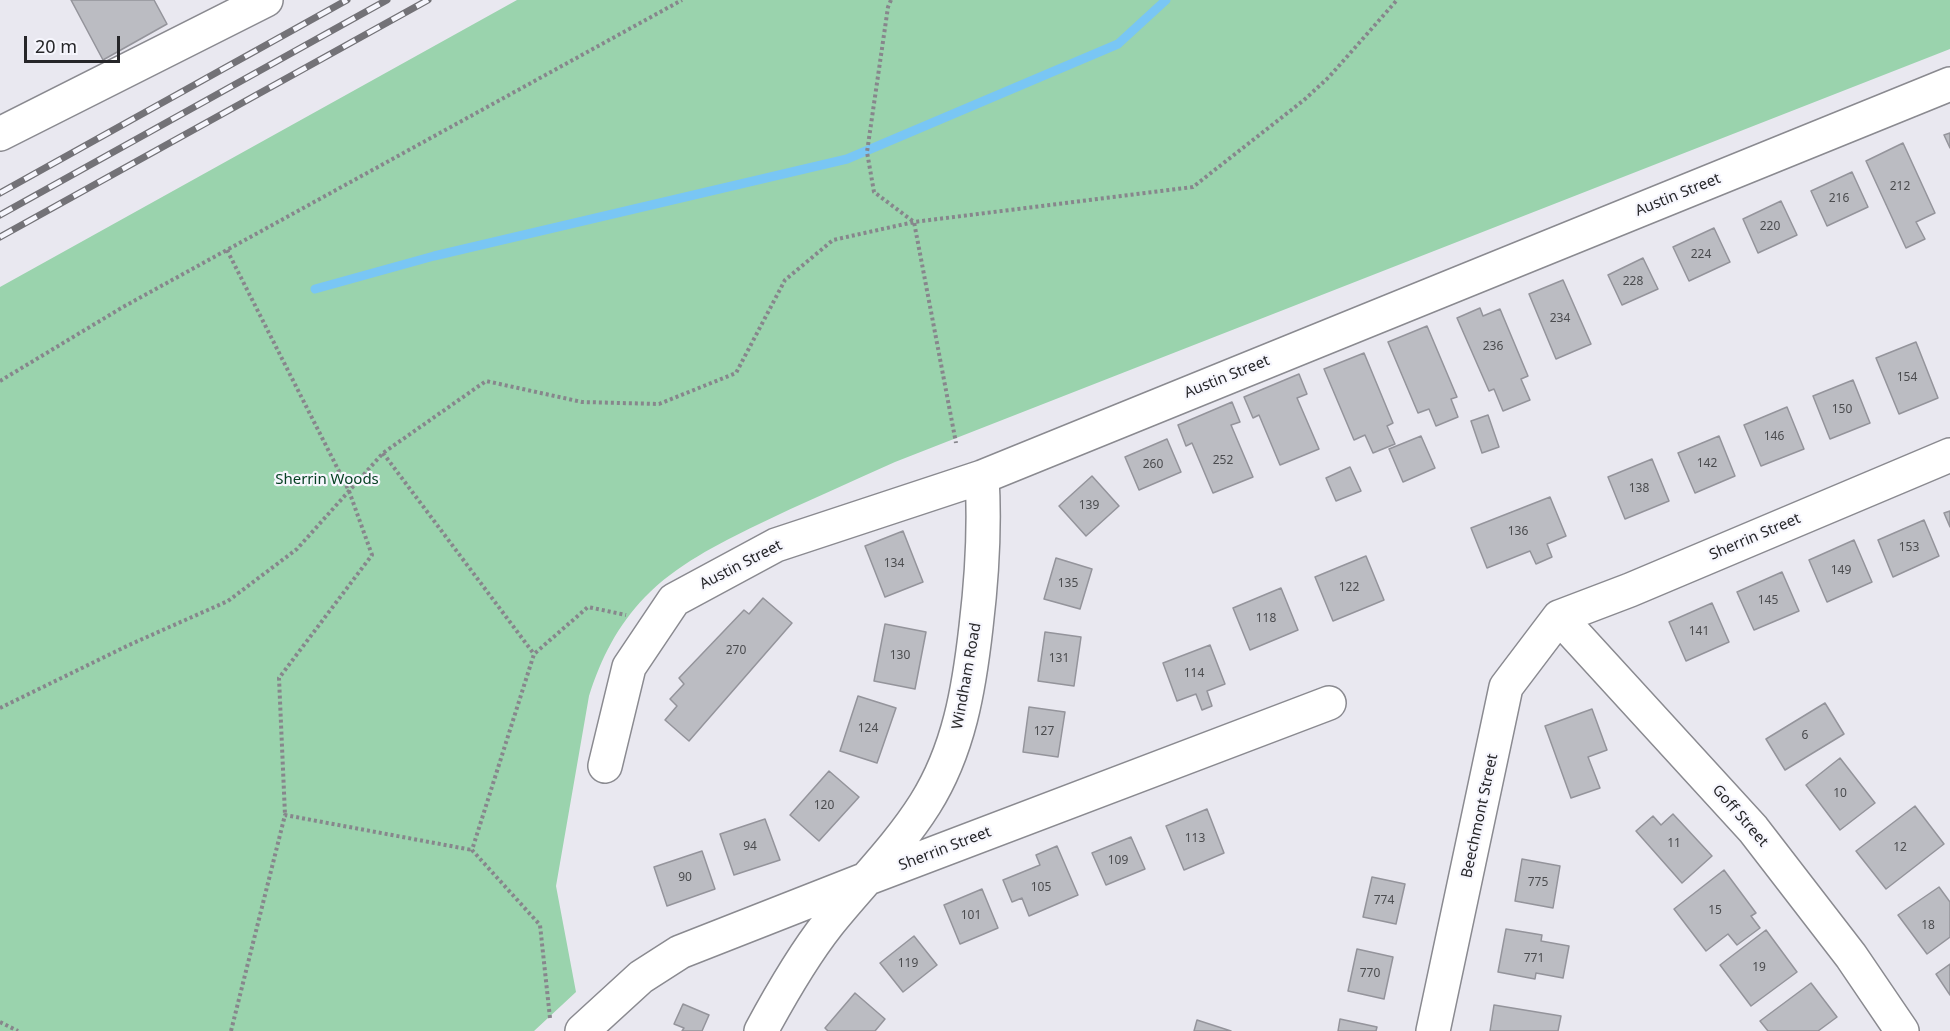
<!DOCTYPE html>
<html>
<head>
<meta charset="utf-8">
<style>
  body { margin:0 }
  #map { position:relative; width:1950px; height:1031px; overflow:hidden; background:#e9e8f0; font-family:"Noto Sans",sans-serif }
  canvas { display:block }
  .scale { position:absolute; left:24px; top:36px; width:96px; height:27px; box-sizing:border-box; border:3px solid #262629; border-top:0; padding-left:8px; font-size:18px; line-height:21px; white-space:nowrap; color:#262629; -webkit-text-stroke:4px #f6f6fd; paint-order:stroke }
</style>
</head>
<body>
<div id="map">
<canvas width="1950" height="1031"></canvas>
<div class="scale">20 m</div>
</div>
<script>
const ctx = document.querySelector('canvas').getContext('2d');
ctx.lineJoin = 'round';
function fill(path, color) { ctx.fillStyle = color; ctx.fill(path, 'evenodd'); }
function stroke(path, color, width, dash) { ctx.strokeStyle = color; ctx.lineWidth = width; ctx.lineCap = dash ? 'butt' : 'round'; ctx.setLineDash(dash || []); ctx.stroke(path); }
function write(font, color, halo, rows, align = 'center') {
  ctx.font = font + ' "Noto Sans",sans-serif'; ctx.lineWidth = 4.5; ctx.setLineDash([]); ctx.textBaseline = 'middle'; ctx.strokeStyle = halo; ctx.fillStyle = color; for (const [text, x, y, turn = 0] of rows) {
    ctx.save(); ctx.translate(x, y); ctx.rotate((+turn || 0) * Math.PI / 180); ctx.textAlign = isNaN(turn) ? turn : align; if (halo) ctx.strokeText(text, 0, 0); ctx.fillText(text, 0, 0); ctx.restore();
  }
}
const green = new Path2D(`
  M517,0h1433v49l-1055,413c-46,21 -93,41 -138,63 -39,19 -81,40 -112,72 -27,28 -44,61 -56,99l-33,190 20,106 -42,39h-534v-744z`);
const stream = new Path2D(`
  M315,289l119,-33 413,-97 271,-115 48,-44`);
const building = new Path2D(`
  M71,0h83l13,24 -64,36z
  M1950,133v15l-6,-13z
  M1903,143l32,70 -19,9 9,17 -19,9 -40,-87z
  M1852,172l16,35 -41,19 -16,-35z
  M1781,201l16,34 -39,18 -15,-34z
  M1714,228l16,34 -41,19 -16,-34z
  M1643,258l15,31 -36,16 -14,-30z
  M1563,280l28,64 -35,15 -27,-65z
  M1480,308l3,8 17,-7 28,67 -7,3 9,21 -27,11 -9,-22 -5,2 -32,-73z
  M1427,326l30,71 -6,2 7,18 -22,9 -7,-17 -11,4 -30,-71z
  M1916,342l22,56 -39,16 -23,-56z
  M1364,353l29,70 -6,3 8,18 -22,9 -8,-18 -11,5 -30,-71z
  M1299,374l8,20 -10,4 22,51 -39,16 -21,-50 -6,3 -9,-21z
  M1853,380l17,43 -40,16 -17,-43z
  M1232,402l8,20 -9,3 22,52 -40,16 -21,-50 -6,3 -8,-21z
  M1787,407l17,42 -43,17 -17,-41z
  M1488,415l11,32 -17,6 -11,-32z
  M1421,436l14,32 -32,14 -14,-33z
  M1719,436l16,40 -40,17 -17,-40z
  M1167,439l14,33 -42,18 -14,-33z
  M1652,459l17,42 -44,18 -17,-42z
  M1350,467l11,24 -25,10 -10,-23z
  M1092,476l27,30 -33,30 -27,-30z
  M1550,497l16,39 -19,8 5,13 -16,7 -6,-13 -43,17 -16,-40z
  M1950,511v16l-6,-14z
  M1924,520l15,36 -46,21 -15,-37z
  M903,531l20,51 -38,15 -20,-51z
  M1854,540l18,42 -45,20 -18,-42z
  M1366,556l18,44 -51,21 -18,-44z
  M1056,558l36,11 -12,40 -36,-10z
  M1782,572l17,39 -45,19 -17,-38z
  M1281,588l17,42 -48,20 -17,-42z
  M763,598l29,25 -103,118 -24,-21 12,-14 -7,-7 14,-15 -5,-6 65,-68 5,4z
  M1712,603l17,39 -43,19 -17,-39z
  M885,624l41,8 -11,57 -41,-8z
  M1045,632l36,5 -7,49 -36,-5z
  M1210,645l15,39 -18,7 5,15 -10,4 -6,-16 -19,7 -14,-38z
  M858,696l38,12 -19,55 -37,-12z
  M1825,703l19,31 -59,36 -19,-31z
  M1029,707l36,5 -7,45 -35,-5z
  M1592,709l15,41 -19,7 12,31 -29,10 -26,-72z
  M1840,758l35,45 -35,27 -34,-45z
  M829,771l30,26 -40,44 -29,-26z
  M1915,806l29,38 -58,45 -30,-38z
  M1207,809l17,44 -40,17 -18,-44z
  M1673,814l39,42 -30,27 -46,-52 17,-15 8,9z
  M765,819l15,41 -46,15 -14,-41z
  M1131,837l14,32 -39,16 -14,-32z
  M1057,846l21,49 -49,21 -7,-18 -10,4 -9,-22 37,-15 -4,-10z
  M702,851l13,38 -48,17 -13,-39z
  M1522,859l38,7 -7,42 -38,-7z
  M1724,870l32,43 -5,3 9,12 -23,17 -9,-11 -22,17 -32,-42z
  M1372,877l33,7 -9,40 -33,-7z
  M1939,887l11,15v35l-23,17 -29,-39z
  M982,889l16,39 -38,16 -16,-39z
  M1506,929l36,6 -1,6 28,5 -6,32 -27,-5 -1,6 -37,-7z
  M1766,930l31,42 -46,34 -31,-41z
  M914,936l23,29 -34,27 -23,-29z
  M1357,949l36,8 -9,42 -36,-8z
  M1950,964v31l-14,-21z
  M1811,983l26,34 -19,14h-50l-8,-10z
  M855,993l30,26 -10,12h-47l-3,-3z
  M683,1004l26,11 -7,16h-20l2,-3 -10,-4z
  M1494,1005l67,11 -3,15h-68z
  M1340,1019l37,8 -1,4h-38z
  M1197,1020l34,11h-37z`);
const path = new Path2D(`
  M891,0l-3,7 -21,145 7,40 40,30 42,221
  M227,250l122,241 23,64 -93,123 6,137
  M0,381l123,-74 559,-307
  M383,453l151,201
  M0,708l129,-63 99,-44 69,-52 86,-96 103,-72 96,21 77,2 77,-31 49,-93 48,-40 81,-18 279,-35 111,-87 25,-23 68,-77
  M550,1018l-10,-93 -68,-75 62,-196 54,-47 38,8
  M0,1022l18,9
  M231,1031l54,-216 187,35`);
const minor = new Path2D(`
  M0,134l266,-134
  M1559,617l194,212 98,127 51,75
  M1559,617l71,-27 320,-135
  M605,766l24,-99 45,-67 102,-55 206,-68 968,-393
  M582,1031l59,-54 39,-25 186,-73 463,-176
  M761,1031c20,-37 41,-74 67,-107 32,-40 70,-77 97,-120 34,-54 44,-115 51,-177 6,-50 9,-100 6,-150
  M1433,1031l73,-344 53,-70`);
const rail = new Path2D(`
  M0,193l347,-193
  M0,215l387,-215
  M0,237l428,-237`);
const numberNames = [
  ["212",1900,187],
  ["216",1839,199],
  ["220",1770,227],
  ["224",1701,255],
  ["228",1633,282],
  ["234",1560,319],
  ["236",1493,347],
  ["154",1907,378],
  ["150",1842,410],
  ["146",1774,437],
  ["252",1223,461],
  ["142",1707,464],
  ["260",1153,465],
  ["138",1639,489],
  ["139",1089,506],
  ["136",1518,532],
  ["153",1909,548],
  ["134",894,564],
  ["149",1841,571],
  ["135",1068,584],
  ["122",1349,588],
  ["145",1768,601],
  ["118",1266,619],
  ["141",1699,632],
  ["270",736,651],
  ["130",900,656],
  ["131",1059,659],
  ["114",1194,674],
  ["124",868,729],
  ["127",1044,732],
  ["6",1805,736],
  ["10",1840,794],
  ["120",824,806],
  ["113",1195,839],
  ["11",1674,844],
  ["94",750,847],
  ["12",1900,848],
  ["109",1118,861],
  ["90",685,878],
  ["775",1538,883],
  ["105",1041,888],
  ["774",1384,901],
  ["15",1715,911],
  ["101",971,916],
  ["18",1928,926],
  ["771",1534,959],
  ["119",908,964],
  ["19",1759,968],
  ["770",1370,974]
];
const streetNames = [
  ["Austin Street",1678,195,-22],
  ["Austin Street",1227,377,-22],
  ["Sherrin Street",1755,537,-23],
  ["Austin Street",741,565,-27],
  ["Windham Road",967,676,-80],
  ["Beechmont Street",1480,816,-78],
  ["Goff Street",1740,816,49],
  ["Sherrin Street",945,849,-21]
];
const parkNames = [
  ["Sherrin Woods",327,480]
];
fill(green, '#9ad3ad');
stroke(stream, '#79c6f4', 9);
fill(building, '#bbbcc2');
stroke(building, '#94949b', 1.5);
stroke(minor, '#8a8a90', 36);
stroke(path, '#87868c', 4, [3, 3]);
stroke(minor, '#fff', 33);
stroke(rail, '#737277', 7);
stroke(rail, '#f6f6fd', 4.5, [14]);
write('12px', '#4b4c4f', null, numberNames);
write('15px', '#262629', '#f6f6fd', streetNames);
write('15px', '#074224', '#f6f6fd', parkNames);
</script>
</body>
</html>
